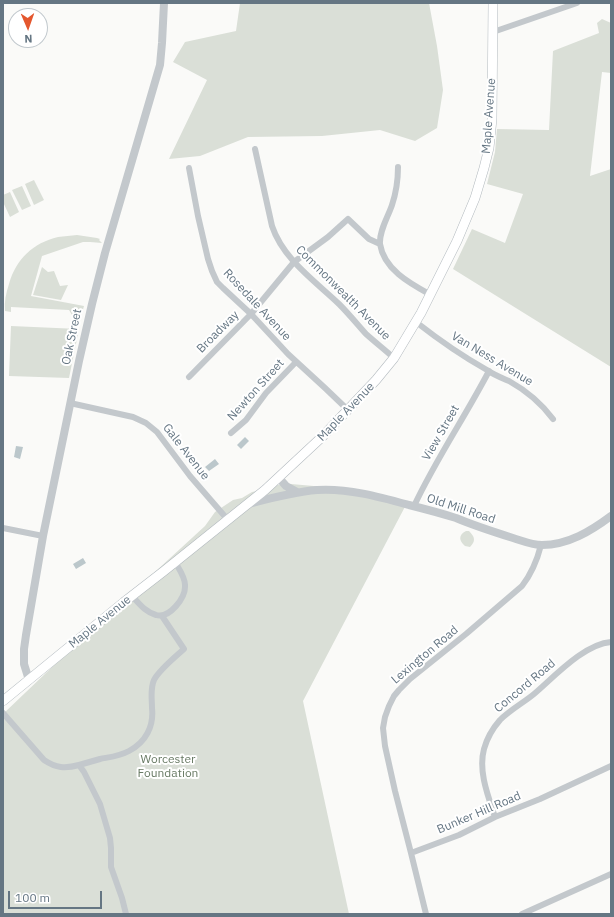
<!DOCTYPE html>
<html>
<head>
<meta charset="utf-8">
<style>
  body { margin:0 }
  #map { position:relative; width:614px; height:917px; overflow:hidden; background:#fafaf8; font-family:"IBM Plex Sans",sans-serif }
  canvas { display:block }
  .frame { position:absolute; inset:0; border:4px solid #657683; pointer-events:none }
  .north { position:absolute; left:8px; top:8px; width:40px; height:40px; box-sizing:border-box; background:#fff; border:1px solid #c1c8cd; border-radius:50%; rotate:178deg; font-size:11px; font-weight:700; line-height:16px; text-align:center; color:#657683 }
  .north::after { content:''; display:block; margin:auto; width:14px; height:18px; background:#e4572e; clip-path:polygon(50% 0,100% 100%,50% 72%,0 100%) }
  .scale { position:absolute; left:8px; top:891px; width:94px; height:18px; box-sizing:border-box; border:2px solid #657683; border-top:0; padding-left:5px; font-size:12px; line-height:14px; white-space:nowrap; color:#657683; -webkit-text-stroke:3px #fff; paint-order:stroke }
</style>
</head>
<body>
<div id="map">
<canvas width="614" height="917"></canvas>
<div class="frame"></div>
<div class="north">N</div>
<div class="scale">100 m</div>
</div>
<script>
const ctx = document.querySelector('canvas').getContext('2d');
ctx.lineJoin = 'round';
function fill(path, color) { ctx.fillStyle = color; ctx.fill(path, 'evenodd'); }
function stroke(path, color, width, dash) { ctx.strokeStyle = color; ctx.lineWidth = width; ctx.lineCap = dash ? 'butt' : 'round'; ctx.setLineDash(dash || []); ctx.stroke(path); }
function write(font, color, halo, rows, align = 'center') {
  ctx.font = font + ' "IBM Plex Sans",sans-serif'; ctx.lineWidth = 4; ctx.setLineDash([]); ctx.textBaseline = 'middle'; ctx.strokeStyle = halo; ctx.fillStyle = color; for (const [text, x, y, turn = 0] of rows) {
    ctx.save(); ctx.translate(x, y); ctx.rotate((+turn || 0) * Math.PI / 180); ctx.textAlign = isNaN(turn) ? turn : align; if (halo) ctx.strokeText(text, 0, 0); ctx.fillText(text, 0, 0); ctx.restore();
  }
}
const green = new Path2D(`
  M240,3h189l8,43 6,44 -6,38 -22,13 -35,-11 -58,6 -74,1 -48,19 -31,3 38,-79 -34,-18 12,-20 51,-11z
  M602,19l9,4v50l-9,-1 -12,104 21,-7v198l-158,-98 19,-40 33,14 18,-49 -36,-10 8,-32 2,-23 52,1 4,-79 46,-18 -2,-10z
  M34,180l10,20 -10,5 -9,-21z
  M22,186l9,20 -9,4 -10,-20z
  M10,192l9,20 -9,5 -7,-15v-7z
  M77,235l20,3 3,1 -1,1 3,3 -12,-1h-7l-41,14 -11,40 53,10 -2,7 -3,1v2l-7,-1 -3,-5 -58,-3v5l-6,-1c-1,-9 1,-18 4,-27 7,-25 24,-41 49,-47 6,-1 13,-1 19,-2z
  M42,267l6,5 6,-1 6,15 8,-1 -7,15 -28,-5z
  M11,326l68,3 -10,49 -60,-2z
  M291,484l57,5 60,12 -105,200 46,213h-346v-200l67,-64 135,-124 10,-14 18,-12 9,-2 10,-6 10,-2 16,-5z
  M466,531h3c6,6 7,10 1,16l-5,-1c-6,-5 -7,-11 1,-15z`);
const water = new Path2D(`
  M245,437l4,4 -8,8 -4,-4z
  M16,446l7,1 -3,12 -6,-2z
  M215,459l4,5 -10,7 -4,-4z
  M83,558l3,5 -10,6 -3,-5z`);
const minor = new Path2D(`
  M493,32l84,-29
  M255,149l17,77c11,33 43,55 67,78 10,10 18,20 27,30 9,8 19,16 28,24
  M189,168l9,48 10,43 4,12 5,11 6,6 28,26 37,40 37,34 23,22
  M380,244c-1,-13 8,-27 12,-39 4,-12 6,-25 6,-38
  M416,322c23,18 46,34 71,48 7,5 15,8 22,11 18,10 32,22 44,38
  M189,377l62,-63 43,-52 34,-25 20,-18 21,20 11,5c4,26 31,40 51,51
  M70,403l63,14 13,6 11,9 33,44 38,44
  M231,433l15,-13 20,-27 30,-31
  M414,506c22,-47 51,-89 75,-135
  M3,528l40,8
  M132,596c7,7 13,16 24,19 13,4 30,-17 29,-30 0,-8 -6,-16 -10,-23
  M3,713l41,47c12,8 21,9 35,5l5,7 16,32 10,34 1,10v19l11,31 4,16
  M79,765c7,-2 14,-4 21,-6 10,-2 20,-3 29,-8 17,-9 25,-25 23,-43 0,-9 -2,-19 2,-28 5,-10 21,-23 30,-31l-22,-33
  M495,817c-7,-21 -17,-46 -11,-68 3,-11 9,-21 16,-29 10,-10 23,-17 34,-26 20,-17 50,-50 77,-52
  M411,853l-16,-62 -10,-45 -2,-18 2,-11 4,-11 5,-10 5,-6 11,-11 56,-45 56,-48c10,-13 15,-25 19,-41
  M426,914l-15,-61 48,-18 36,-18 45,-18 71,-33
  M522,914l89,-40`);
const tertiary = new Path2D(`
  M279,478l7,8 11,6
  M248,504c23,-6 45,-12 69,-14 31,-2 63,7 92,15 16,4 31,8 47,13 19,8 38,14 57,20 10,3 19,7 29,7 26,0 49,-14 69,-29
  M29,680l-5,-16v-15l2,-14 17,-99 36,-175 13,-57 13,-51 55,-188 2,-22 2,-40`);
const secondary = new Path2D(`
  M3,701l121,-99 40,-31 101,-81 58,-54 53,-56 18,-22 27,-45 36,-72 18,-43 9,-30 5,-20 3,-29 1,-116`);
const streetNames = [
  ["Maple Avenue",489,116,-86],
  ["Commonwealth Avenue",343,293,45],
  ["Rosedale Avenue",257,305,47],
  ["Broadway",218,332,-45],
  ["Oak Street",72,337,-78],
  ["Van Ness Avenue",492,359,31],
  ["Newton Street",256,390,-48],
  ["Maple Avenue",346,412,-46],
  ["View Street",441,433,-60],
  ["Gale Avenue",186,452,52],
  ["Old Mill Road",461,509,18],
  ["Maple Avenue",100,622,-39],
  ["Lexington Road",425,655,-40],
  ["Concord Road",525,686,-40],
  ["Bunker Hill Road",479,813,-23]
];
const parkNames = [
  ["Worcester",168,760],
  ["Foundation",168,774]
];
fill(green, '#dadfd7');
fill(water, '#bbc7cb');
stroke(secondary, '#b3babf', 10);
stroke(minor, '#c3c8cc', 6);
stroke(tertiary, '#c3c8cc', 8);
stroke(secondary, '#fff', 9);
write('12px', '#657683', '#fff', streetNames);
write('12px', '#687a64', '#fff', parkNames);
</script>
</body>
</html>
